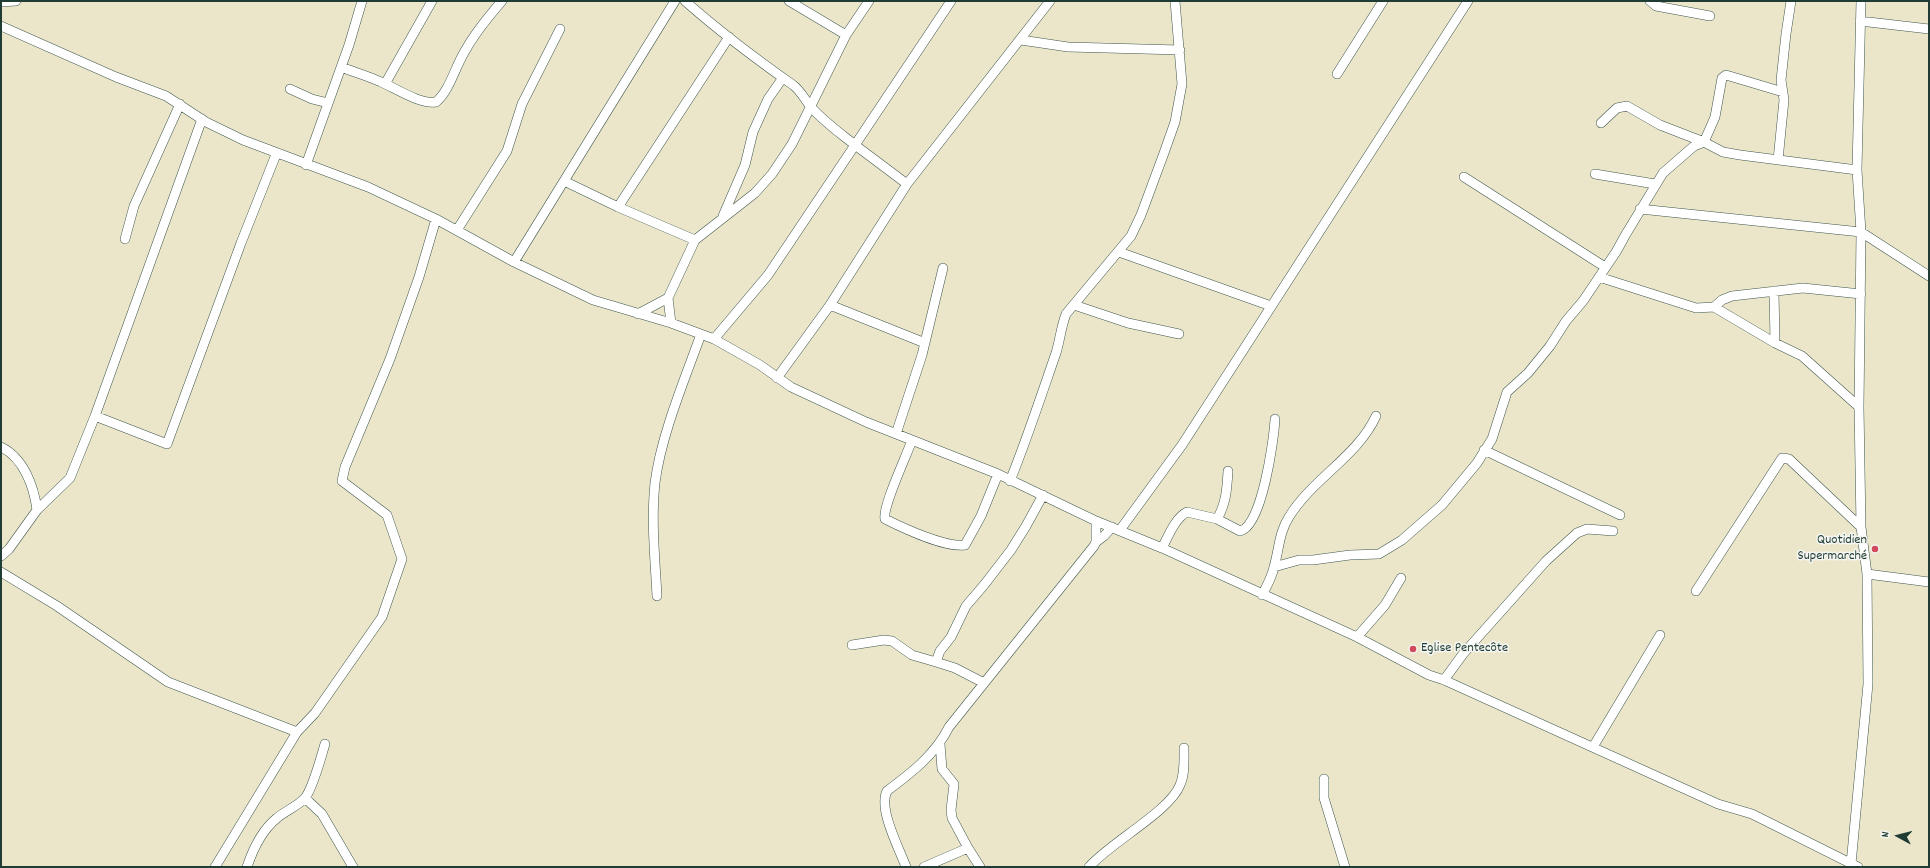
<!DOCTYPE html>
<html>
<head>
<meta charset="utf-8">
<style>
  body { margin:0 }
  #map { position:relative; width:1930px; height:868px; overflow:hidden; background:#ebe6ca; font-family:Dekko,sans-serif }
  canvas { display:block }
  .frame { position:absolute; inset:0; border:2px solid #1f3d34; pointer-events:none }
  .north { position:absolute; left:1878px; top:816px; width:40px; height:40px; -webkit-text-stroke:3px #f6f6f2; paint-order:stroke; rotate:277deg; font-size:11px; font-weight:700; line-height:16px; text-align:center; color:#1f3d34 }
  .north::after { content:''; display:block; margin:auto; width:14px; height:18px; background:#1f3d34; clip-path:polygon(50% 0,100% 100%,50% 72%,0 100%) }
</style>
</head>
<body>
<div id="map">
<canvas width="1930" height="868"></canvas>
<div class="frame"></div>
<div class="north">N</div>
</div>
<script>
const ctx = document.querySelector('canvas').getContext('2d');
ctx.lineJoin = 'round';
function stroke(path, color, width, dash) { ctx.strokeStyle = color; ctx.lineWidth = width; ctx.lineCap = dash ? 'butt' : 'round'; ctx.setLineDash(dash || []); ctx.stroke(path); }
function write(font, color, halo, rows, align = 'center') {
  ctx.font = font + ' Dekko,sans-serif'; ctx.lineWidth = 3; ctx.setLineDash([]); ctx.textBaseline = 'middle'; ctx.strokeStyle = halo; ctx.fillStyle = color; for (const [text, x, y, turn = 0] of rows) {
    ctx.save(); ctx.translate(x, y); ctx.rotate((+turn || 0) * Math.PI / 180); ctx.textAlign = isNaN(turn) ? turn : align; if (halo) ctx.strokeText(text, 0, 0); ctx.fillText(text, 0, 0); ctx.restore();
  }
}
const street = new Path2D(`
  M685,1c34,30 71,58 108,84 8,6 12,15 18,22 12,14 29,26 44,38l-87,130 -54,64
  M789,1l57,34
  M1650,1l6,5 54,10
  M1,2l15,-1
  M1860,21l69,8
  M1,26l115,51 50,19 40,26 37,18 125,47 68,32 78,43 79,38 78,23 43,16 46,26 31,22 75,35 132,52 98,47 66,27 195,89 72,38 15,5 274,124 34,10 106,53
  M1021,40l47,7 112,3
  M341,67c13,5 27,9 40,15 14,6 40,23 55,20 14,-12 19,-35 29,-51 10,-18 23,-34 37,-50
  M1337,74l46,-73
  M385,84l47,-83
  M290,89l22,10 16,4
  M1601,123l16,-15 10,-2 33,19 44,17 11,-25 7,-39 4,-3 57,17
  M1778,160l6,-60 -3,-20 5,-46 5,-33
  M306,165l43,-120 13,-44
  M1595,174l60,10
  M1464,177l141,90
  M564,181l54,26 77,33
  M907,184l-52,-39 96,-144
  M618,207l111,-170
  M1640,209l221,23 68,44
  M723,216l22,-51 8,-33 15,-33 14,-20
  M457,230l50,-79 15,-47 38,-75
  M125,239l9,-33 46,-102
  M1119,252l152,54
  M514,262l161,-261
  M1599,277l97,31 18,-1 8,-7 10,-4 71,-8 58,6
  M1774,291l1,52
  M830,305l95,38
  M1074,305l54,18 51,11
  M1714,307l61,36 27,13 57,51
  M638,314l30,-16
  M671,323l-3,-25 27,-58 60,-47 17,-19 20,-30 54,-109 23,-34
  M777,378l53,-73 77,-121 143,-183
  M95,416l72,28 74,-201 34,-86
  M896,434l26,-79 21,-87
  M912,440c-5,15 -30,67 -27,79 18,9 61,29 80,26l16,-29 17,-42
  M1,447c23,11 33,40 36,63
  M1484,450l136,65
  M1010,481c17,-42 31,-85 46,-128 4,-13 5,-26 10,-39l65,-78 10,-21 23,-62 11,-31 7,-38 -7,-83
  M1217,519c9,-15 10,-30 11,-48
  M1120,530l62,-85 286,-444
  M1096,542l8,-6 8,-9
  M1162,548c6,-11 13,-30 25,-36l30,7 23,12c22,-4 34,-92 35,-112
  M1,556l8,-7 28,-39 33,-32 25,-62 107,-297
  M1274,567l25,-7h14l37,-5 29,-1 23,-14 40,-35 35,-42 15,-24 15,-47 21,-19 22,-27 16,-25 17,-20 33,-49 10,-18 37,-61 31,-27 10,-4 19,10 17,3 117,15
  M1,572l56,34 111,76 129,50
  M1867,574l62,8
  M1696,591l86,-133 7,1 72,68
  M1262,595c5,-9 10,-18 12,-28 5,-17 5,-35 15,-50 23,-38 69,-61 87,-101
  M657,596c-2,-38 -6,-76 -2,-113 6,-48 30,-104 46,-149
  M1357,637l28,-32 16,-27
  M852,645l32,-5 8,1 20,14 24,7
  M1444,680l19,-26 83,-93 31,-28 10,-4 26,2
  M984,683l-29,-15 -19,-6 4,-11 11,-14 15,-31 18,-21 27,-35 15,-24 17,-31
  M1593,747l67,-112
  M1324,779v19l21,69
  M305,798l17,16 31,53
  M968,848l12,19
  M1851,864l17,-180 -1,-110 -6,-47 -2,-120 2,-175 -4,-62 4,-169
  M215,867l82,-135 18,-19 67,-96 20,-58 -15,-44 -45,-34 3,-14 45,-108 29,-82 17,-58
  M247,867c6,-18 15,-37 30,-49 8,-7 21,-12 28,-20 8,-10 16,-41 20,-54
  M906,867c-7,-19 -28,-58 -19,-76 24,-18 48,-36 62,-64l145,-181 2,-4v-21
  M924,867l44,-19 -16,-30 -1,-8 3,-26 -12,-15 -2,-25
  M1089,867c22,-25 81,-56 91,-82 5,-11 4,-25 4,-37`);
const markers = [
  [1875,549,4,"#d1495b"],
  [1413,649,4,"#d1495b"]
];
const poiNames = [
  ["Quotidien",1867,541],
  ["Supermarché",1867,557],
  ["Eglise Pentecôte",1421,649,"left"]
];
stroke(street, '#3e564a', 10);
stroke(street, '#fff', 9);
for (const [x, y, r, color] of markers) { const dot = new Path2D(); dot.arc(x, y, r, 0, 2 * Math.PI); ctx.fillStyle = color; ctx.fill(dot); stroke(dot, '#f6f6f2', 1.5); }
write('14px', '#1f3d34', '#f6f6f2', poiNames, 'right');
</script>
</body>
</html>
